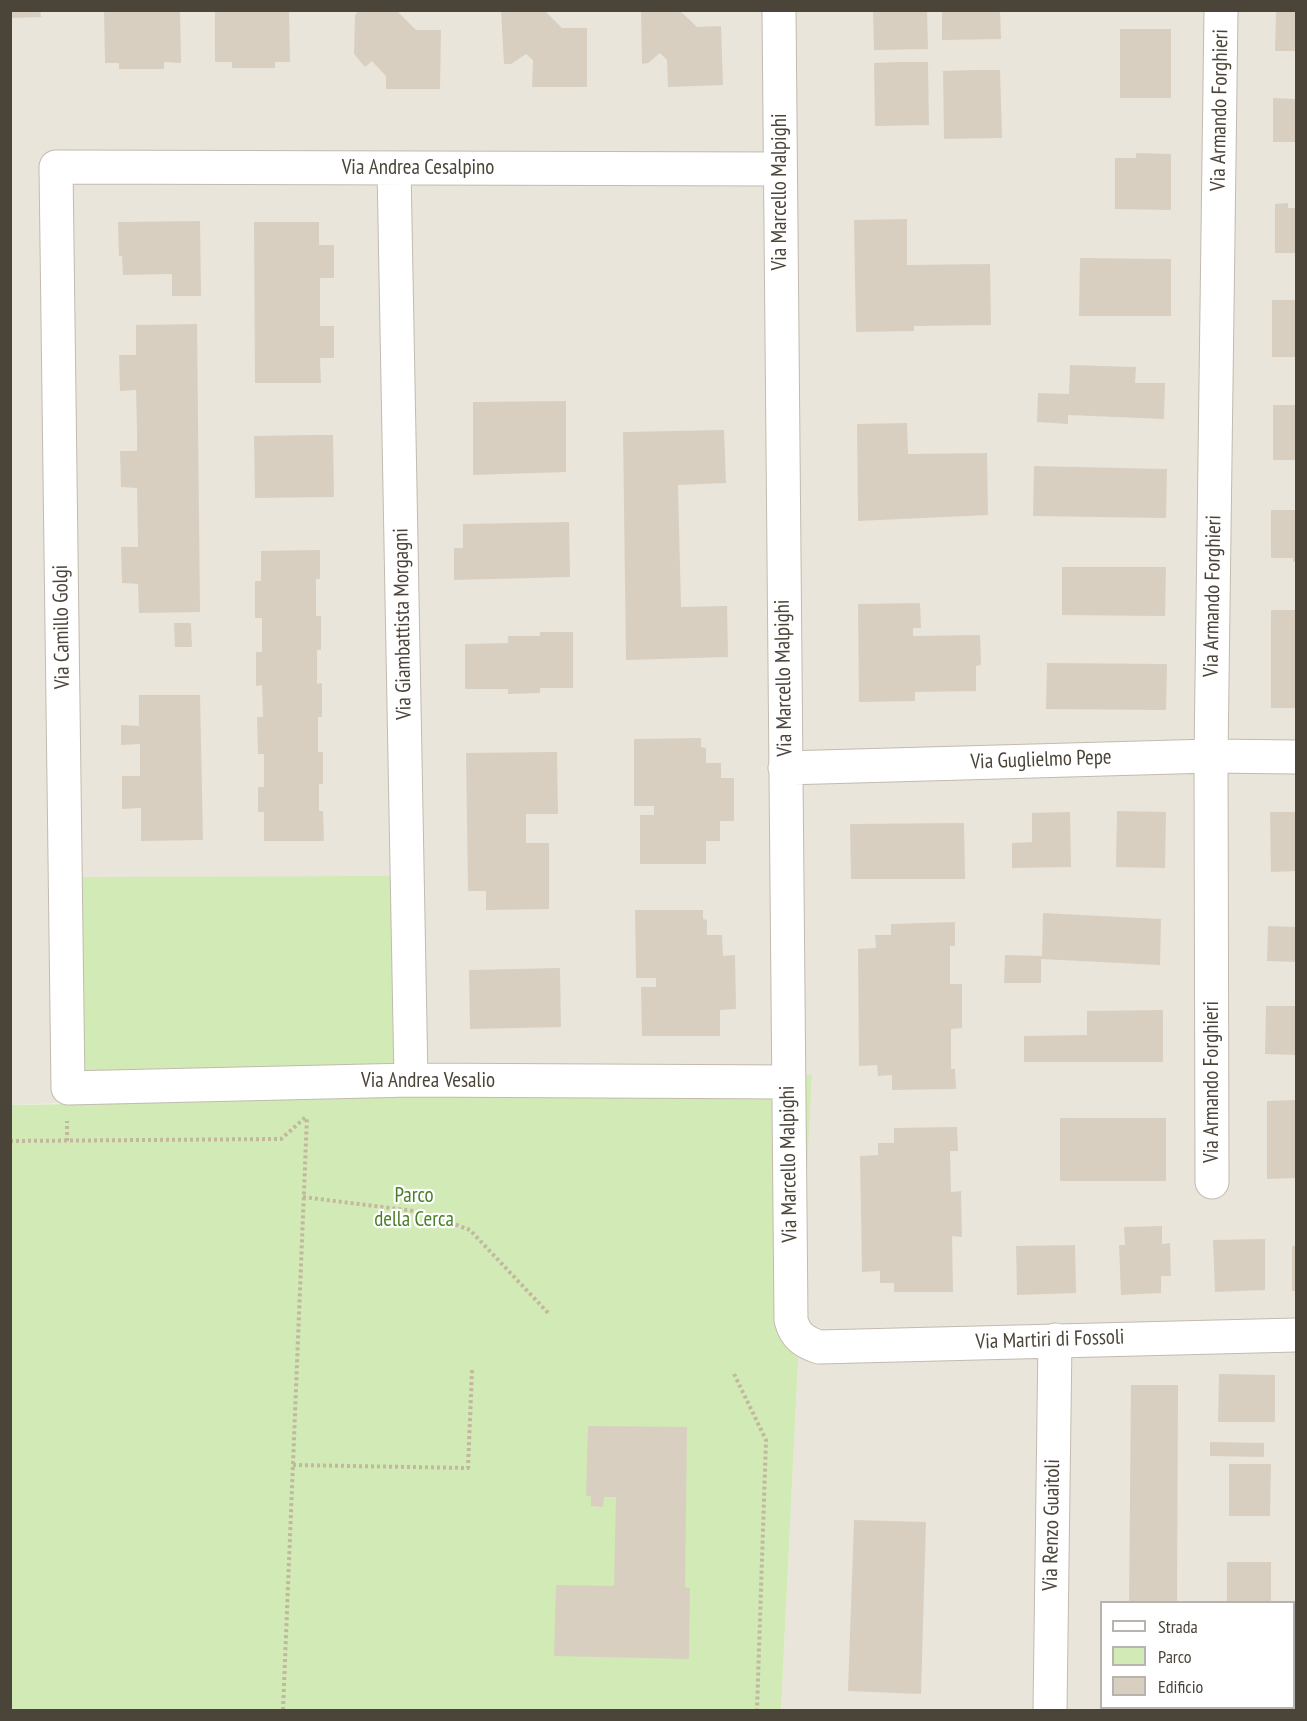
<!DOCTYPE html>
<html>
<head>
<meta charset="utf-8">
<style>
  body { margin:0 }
  #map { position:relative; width:1307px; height:1721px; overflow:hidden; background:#f6f3ec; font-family:"PT Sans Narrow",sans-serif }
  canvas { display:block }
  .frame { position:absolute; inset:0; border:12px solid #4b4439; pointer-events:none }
  .legend { position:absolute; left:1100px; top:1601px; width:195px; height:108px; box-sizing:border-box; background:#fff; border:2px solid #b7b4b0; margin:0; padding:8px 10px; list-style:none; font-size:18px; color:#4b4439 }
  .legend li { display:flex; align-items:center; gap:12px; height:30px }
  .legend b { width:30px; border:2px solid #b7b4b0 }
</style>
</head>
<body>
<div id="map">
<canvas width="1307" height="1721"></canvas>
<div class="frame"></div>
<ul class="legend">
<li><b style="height:8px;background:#fff"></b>Strada</li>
<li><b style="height:16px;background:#d2eab5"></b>Parco</li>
<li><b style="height:16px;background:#d8cfc1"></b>Edificio</li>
</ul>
</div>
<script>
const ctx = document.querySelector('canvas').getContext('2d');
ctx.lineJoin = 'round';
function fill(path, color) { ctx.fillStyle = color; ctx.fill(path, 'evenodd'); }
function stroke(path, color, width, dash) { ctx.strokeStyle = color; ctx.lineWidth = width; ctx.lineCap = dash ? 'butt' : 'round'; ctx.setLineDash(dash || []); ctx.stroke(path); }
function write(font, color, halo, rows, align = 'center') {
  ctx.font = font + ' "PT Sans Narrow",sans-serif'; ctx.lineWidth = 4.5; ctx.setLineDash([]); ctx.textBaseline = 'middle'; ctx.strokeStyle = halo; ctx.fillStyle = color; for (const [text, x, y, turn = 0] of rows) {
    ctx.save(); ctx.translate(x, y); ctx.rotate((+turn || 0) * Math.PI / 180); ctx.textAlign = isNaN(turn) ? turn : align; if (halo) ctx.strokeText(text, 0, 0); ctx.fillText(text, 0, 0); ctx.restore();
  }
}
const residential = new Path2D(`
  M10,11h1286v1699h-515l31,-635 -801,30zM1102,1602h192v106h-192z`);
const green = new Path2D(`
  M412,876l2,199h398l-31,635h-770l-1,-605 62,-1v-227z`);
const building = new Path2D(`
  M10,10h30l1,7 -31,1z
  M104,10h76l1,53 -17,-1v7h-45v-6h-14z
  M215,10h74l1,52h-15v6h-43v-6h-17z
  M359,10h37l20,20h25l-1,59h-54v-13l-14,-15 -7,6 -11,-13 1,-39z
  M501,10h43l18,18h25v59h-55l1,-27 -7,-6 -15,10h-7z
  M641,10h38l18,17 24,-1 2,59 -55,2 -1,-27 -7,-7 -12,10 -6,1z
  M873,10h54l1,39 -54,1z
  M942,10h58l1,29 -59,1z
  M1276,10h20v41h-21z
  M1120,29h51v69h-51z
  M899,62h29l1,63 -54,1 -1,-63z
  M975,70h25l2,68 -58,1 -1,-68z
  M1273,98l23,1v43h-23z
  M1136,153l35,1v56l-56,-1v-51h21z
  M1288,203v5h8v45h-21v-49z
  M907,219v46l83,-1 1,61 -77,1v5l-58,1 -2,-112z
  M200,221l1,75h-29v-22l-49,1 -1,-19h-3l-1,-34z
  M254,222h65v23h15v33h-14v48h14v32h-14l1,25h-66z
  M1080,258l91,1v57h-92z
  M1272,300h24v57h-24z
  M197,324l3,288 -61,1 -1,-29 -16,-1 -1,-36h17l-1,-59 -16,-1 -1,-36h17v-21l-1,-40 -16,1 -1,-36h17v-30z
  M1070,365l66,2 -1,16h30l-1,36 -96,-4v9l-31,-2 1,-29 31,1z
  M566,401v71l-93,3v-73z
  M1273,405h23v55h-23z
  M907,423l1,31 79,-1 1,62 -130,6 -1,-97z
  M724,430l2,53 -48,2 3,122 46,-1 1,51 -102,3 -3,-228z
  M310,435h23l1,62 -79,1 -1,-62z
  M1034,466l133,3 -1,49 -133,-2z
  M1271,510h25v52h-3v-4h-22z
  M569,522l1,55 -116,3v-32h9v-24z
  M320,550v29h-4v37h5v34h-4v34l5,-1v34h-4v35h5v32h-4v27h4l1,30h-60v-29h-6v-25h6v-33h-6l-1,-37h6l-1,-32 -6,1v-34h6v-34h-7v-37h6v-30z
  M1062,567h104l-1,49 -103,-1z
  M920,603l1,25h-8v8l67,-1 1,30 -5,1v25l-61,1v9l-56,1 -1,-98z
  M1271,610h25v98h-25z
  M174,623h17l1,24h-17z
  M540,632h33v56h-33v5l-32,1v-5h-43v-45l43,-1v-7h32z
  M1047,663l120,1 -1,46 -120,-1z
  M139,695h61l3,145 -62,1v-33l-19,1v-33h18v-32l-19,1v-20l18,1z
  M701,738v9l5,1v15h15v15h13v43h-14v20h-14v23h-66v-49h14v-9h-20v-67z
  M557,752l1,62h-32v29h23v66l-63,1v-19h-18l-2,-138z
  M1117,811l49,1 -1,56 -49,-1z
  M1070,812l1,55 -59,1v-25l20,-1v-29z
  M1270,812h26v59l-25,1z
  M964,823l1,56h-114l-1,-55z
  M635,910h68v9l4,1v15h15l1,21 12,-1 1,54 -16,1v26h-78l-1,-49h15v-9h-20z
  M1043,913l118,6 -1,46 -119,-6v24h-37l1,-28 37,1z
  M955,922v24h-5v38h12v44l-11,1v40h4l1,20 -64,1v-15l-14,1 -1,-11 -18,1 -1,-117 18,-1 -1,-13h16v-11z
  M1268,926l28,1v35l-29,-1z
  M560,968l1,59 -91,2 -1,-59z
  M1266,1006h30v49l-31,-1z
  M1163,1010v52h-139v-26l63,-1v-24z
  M1296,1100v78l-29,1v-78z
  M1060,1118h106v63h-106z
  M957,1127l1,24h-8l1,41 10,-1 1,46 -10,-1 1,56h-59v-9h-14v-12l-18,1 -2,-116 18,-1v-12h16v-15z
  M1162,1226v18l8,-1 1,33h-10v17l-40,2 -2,-50h6l-1,-18z
  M1265,1239v51l-50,2 -2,-52z
  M1075,1245l1,48 -59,2 -1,-49z
  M1292,1246h4v45h-4z
  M1219,1374l56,1v47h-57z
  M1131,1385h47l-1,217h-48z
  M588,1426l99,1 -2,160 5,1 -1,71 -135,-3 2,-71 58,1 2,-89h-12l-1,10 -12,-1v-10h-5z
  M1210,1442l54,1v14l-54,-1z
  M1229,1464h42l-1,52h-41z
  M854,1520l72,2 -5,172 -73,-3z
  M1227,1562h44v40h-44z
  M1128,1708h48v2h-48z
  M1222,1708h48v2h-48z`);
const path = new Path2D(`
  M10,1141l271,-2 26,-23
  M67,1141v-20
  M303,1197l119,15 48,18 80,85
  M734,1374l32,66 -9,270
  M293,1465l175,3 4,-98
  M283,1710l24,-593`);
const street = new Path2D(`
  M779,10l12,1310c4,16 13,22 28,27l477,-12
  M394,168l17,912
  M780,169l-724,-2 12,921 343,-8 377,2
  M785,768l426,-12 85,1
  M1212,1182l-1,-426 10,-746
  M1050,1710l5,-370`);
const streetNames = [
  ["Via Armando Forghieri",1220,110,-89],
  ["Via Andrea Cesalpino",418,168],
  ["Via Marcello Malpighi",780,192,-90],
  ["Via Armando Forghieri",1213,596,-89],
  ["Via Giambattista Morgagni",403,624,-91],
  ["Via Camillo Golgi",62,627,-91],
  ["Via Marcello Malpighi",784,678,-91],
  ["Via Guglielmo Pepe",1041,760,-2],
  ["Via Andrea Vesalio",428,1081],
  ["Via Armando Forghieri",1212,1082,-90],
  ["Via Marcello Malpighi",789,1164,-91],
  ["Via Martiri di Fossoli",1050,1340,-2],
  ["Via Renzo Guaitoli",1052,1525,-89]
];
const parkNames = [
  ["Parco",414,1196],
  ["della Cerca",414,1220]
];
fill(residential, '#eae5da');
fill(green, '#d2eab5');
fill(building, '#d8cfc1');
stroke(street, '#c2bbae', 35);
stroke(path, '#c4b79f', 4, [3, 3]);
stroke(street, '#fff', 33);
write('21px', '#4b4439', '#fff', streetNames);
write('21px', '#4a7f2a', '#fff', parkNames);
</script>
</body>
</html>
